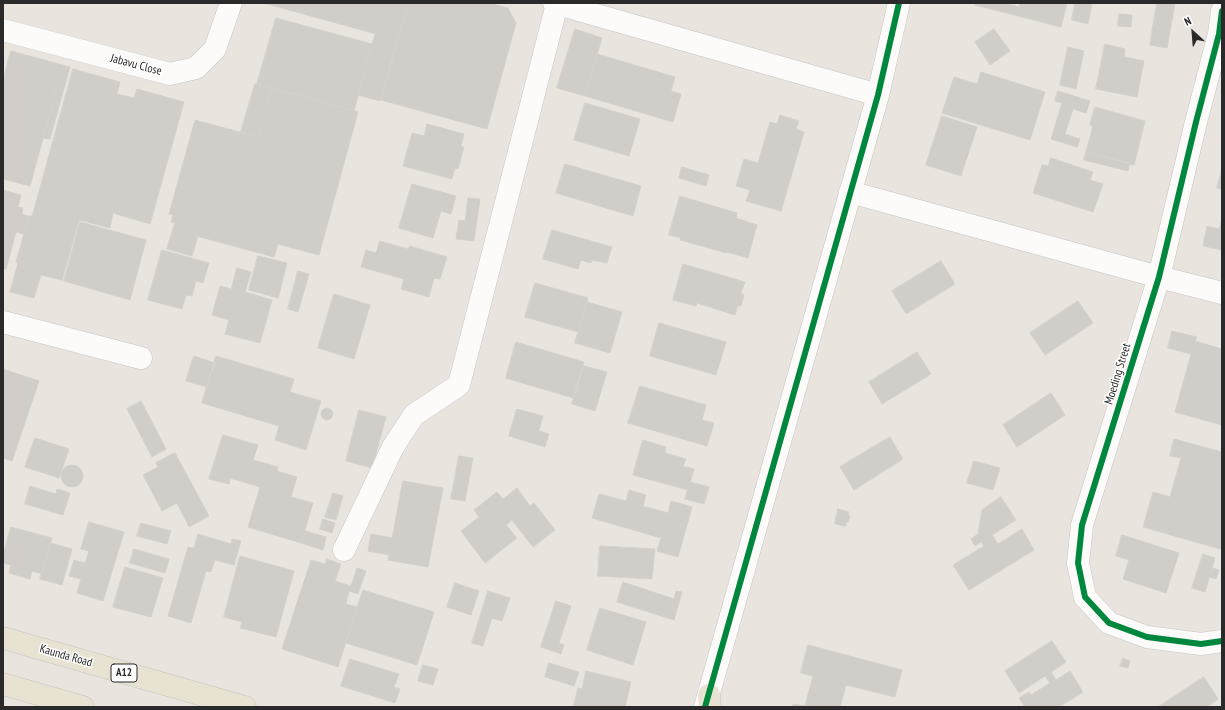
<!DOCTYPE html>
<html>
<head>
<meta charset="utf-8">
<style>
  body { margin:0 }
  #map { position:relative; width:1225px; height:710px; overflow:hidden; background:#e9e4de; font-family:"PT Sans Narrow",sans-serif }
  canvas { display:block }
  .frame { position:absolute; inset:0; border:4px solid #2a2a2a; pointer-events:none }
  .north { position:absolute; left:1173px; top:12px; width:40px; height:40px; -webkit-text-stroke:3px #fff; paint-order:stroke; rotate:334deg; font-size:11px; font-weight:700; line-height:16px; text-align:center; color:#2a2a2a }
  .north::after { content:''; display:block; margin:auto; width:14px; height:18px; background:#2a2a2a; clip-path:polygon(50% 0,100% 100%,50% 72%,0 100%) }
</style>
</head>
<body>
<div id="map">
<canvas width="1225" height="710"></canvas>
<div class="frame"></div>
<div class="north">N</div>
</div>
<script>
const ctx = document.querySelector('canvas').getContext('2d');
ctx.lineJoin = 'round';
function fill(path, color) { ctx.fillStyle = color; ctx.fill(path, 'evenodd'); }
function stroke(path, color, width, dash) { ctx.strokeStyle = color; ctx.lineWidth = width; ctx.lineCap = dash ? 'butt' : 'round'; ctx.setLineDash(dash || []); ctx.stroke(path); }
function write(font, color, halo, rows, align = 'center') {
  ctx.font = font + ' "PT Sans Narrow",sans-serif'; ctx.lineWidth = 3; ctx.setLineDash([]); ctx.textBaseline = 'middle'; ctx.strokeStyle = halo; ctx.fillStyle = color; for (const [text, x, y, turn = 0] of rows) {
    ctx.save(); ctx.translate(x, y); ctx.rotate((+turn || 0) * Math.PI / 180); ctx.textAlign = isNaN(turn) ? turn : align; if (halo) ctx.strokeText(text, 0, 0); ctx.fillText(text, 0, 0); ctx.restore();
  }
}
const building = new Path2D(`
  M264,3h144l-28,98 -22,-6 17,-61z
  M408,3h81l19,5 8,15 -29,106 -106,-29z
  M976,3h29l14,4 1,-4h19l6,1v-1h22l-6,24 -86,-22z
  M1075,3h17l-4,21 -16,-4z
  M1157,3h18l-8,45 -17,-3z
  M1119,14l13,1 -1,12 -13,-1z
  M276,18l96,26 -18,67 -97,-27z
  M575,29l27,9 -17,58 -28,-8z
  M994,29l16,22 -20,14 -15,-23z
  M1105,44l20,5 -1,8 20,4 -7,36 -41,-8z
  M1068,47l16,4 -8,38 -16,-4z
  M11,51l59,16 -20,72 -7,-1 16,-58 -52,-14z
  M597,54l78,23 -4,14 10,3 -8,28 -88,-26z
  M7,66l52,14 -29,106 -27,-7v-98z
  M73,69l47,13 -3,12 17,4 3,-9 47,13 -34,122 -37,-11 -3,15 -31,-8 -17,60 -21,-5 -7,23 -24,-6 8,-29 -2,-1 13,-46h3z
  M981,72l64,20 -15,48 -88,-27 12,-36 23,7z
  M255,84l17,4 -14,49 -17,-5z
  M272,88l86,24 -39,143 -41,-11 -4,13 -85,-23 3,-7 -21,-5 2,-7 -4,-1 26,-94 63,17z
  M1058,91l32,10 -4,12 -13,-4 -8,25 15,5 -3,8 -26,-8 11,-36 -7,-2z
  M585,103l55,16 -11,37 -55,-16z
  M1095,107l50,14 -11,44 -48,-13 7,-26 -3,-1z
  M780,115l19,6 -3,8 8,3 -23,79 -35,-10 4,-11 -14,-4 8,-27 14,4 12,-41 7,2z
  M942,116l35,11 -16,49 -35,-11z
  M427,124l37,10 -3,12 3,1 -6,22 -3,-1 -3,11 -49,-13 9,-33 12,3z
  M1086,152l44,11 -2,8 -44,-11z
  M1051,158l42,14 -3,8 13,4 -10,28 -60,-19 9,-28 6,1z
  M565,164l76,22 -8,30 -77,-23z
  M682,167l27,8 -3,11 -27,-8z
  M1222,169v20l-5,-1z
  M412,184l44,12 -5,18 -10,-3 -8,27 -34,-10z
  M3,190l18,5 -3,12 5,1 -1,6 7,2 -5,18 -8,-2 -10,37 -3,-1z
  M680,196l57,17 -1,5 21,7 -9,33 -21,-6v1l-47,-13 1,-2 -12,-3z
  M468,198l12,1 -6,42 -18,-2 3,-19 6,1z
  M1222,219v31l-19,-4 4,-20 12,3z
  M80,222l66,18 -16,60 -66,-19z
  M175,223l17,4 -3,7 9,2 -6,20 -25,-7z
  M552,230l60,17 -5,16 -15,-3 -1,3 -10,-3 -3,9 -35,-10z
  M380,241l28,8 2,-3 37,11 -7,22 -6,-1 -5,19 -28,-8 3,-10 -43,-12 5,-17 10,3z
  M162,250l47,13 -6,20 -7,-2 -4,15 -6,-1 -4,14 -34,-9z
  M258,256l29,7 -9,35 -29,-8z
  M941,261l14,23 -49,30 -14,-23z
  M683,264l62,18 -4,11 3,2 -3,11 -3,-1 -3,10 -38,-12 -1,3 -23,-6z
  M237,268l14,4 -6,20 27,8 -12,43 -35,-9 4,-14 -17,-5 8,-29 11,3z
  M298,271l11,3 -11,38 -10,-3z
  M535,283l53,15 -10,34 -53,-15z
  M334,294l36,11 -16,54 -36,-11z
  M1078,301l15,22 -48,32 -15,-22z
  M587,302l35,10 -12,41 -35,-10z
  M659,323l67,19 -10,33 -66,-19z
  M1172,331l25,6 -2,4 27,8v76l-47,-13 16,-58 -23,-6z
  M516,342l68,20 -11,36 -67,-20z
  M917,352l14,22 -49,30 -13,-22z
  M194,356l21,7 -8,24 -21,-6z
  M216,356l78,23 -4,13 31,9 -15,49 -31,-10 4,-14 -77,-23z
  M584,366l23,6 -12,39 -23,-7z
  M3,369l36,12 -27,80 -9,-3z
  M640,386l66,19 -4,15 12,3 -7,23 -79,-23z
  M1051,393l14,22 -48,32 -14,-22z
  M141,401l25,48 -14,8 -25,-48z
  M321 414a6 6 0 1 1 12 0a6 6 0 1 1-12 0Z
  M517,409l26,7 -4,15 10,3 -4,13 -36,-11z
  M359,410l27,7 -14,51 -26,-7z
  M223,435l35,10 -5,15 25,7 -1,4 20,6 -6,20 22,6 -12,40 -53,-16 12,-40 -30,-9 -1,6 -20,-5z
  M890,437l13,22 -49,31 -14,-23z
  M35,438l34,11 -10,29 -34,-11z
  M1174,439l48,13v90l-2,7 -77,-22 10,-35 17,5 11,-39 -11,-2z
  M643,440l23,7 -1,6 21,6 -3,7 11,3 -6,21 -55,-15z
  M175,453l34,63 -20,11 -12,-24 -15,8 -19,-36 15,-8 -2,-4z
  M459,456l14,2 -8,43 -14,-2z
  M974,461l26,7 -7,22 -26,-7z
  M61 476a11 11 0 1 1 22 0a11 11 0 1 1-22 0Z
  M403,481l40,7 -15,79 -40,-7 1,-5 -21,-4 3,-17 21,4z
  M690,482l19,5 -5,17 -19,-5z
  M30,486l26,8 1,-5 13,4 -7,22 -38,-11z
  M517,488l13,18 4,-3 21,27 -22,17 -21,-27 -6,5 11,13 -32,25 -24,-32 18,-14 -5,-7 23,-18 6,7z
  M629,490l17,5 -3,11 25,7 3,-12 21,6 -14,50 -21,-6 4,-13 -69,-20 7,-24 27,7z
  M333,493l10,3 -7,24 -11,-3z
  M1001,497l15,23 -24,15 6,9 24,-15 12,21 -65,40 -16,-25 31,-19 -3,-4 -6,4 -4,-7 7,-5 4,-24z
  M838,509l11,3 -1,4h2l-2,6h-2v4l-11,-2z
  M323,519l12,4 -3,10 -12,-4z
  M89,522l35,10 -21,69 -26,-8 4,-14 -12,-3 5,-16 11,3 4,-12 -8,-2z
  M141,523l30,8 -4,13 -30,-8z
  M11,527l41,11 -10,36 -10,-3 -2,8 -21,-6 2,-8 -8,-2v-8z
  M305,531l21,6 -3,13 -22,-7z
  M198,534l33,10 1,-5 9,2 -7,24 -19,-5 -4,12 -5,-1 -15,52 -23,-7 20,-69 6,1z
  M1122,535l57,18 -13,40 -43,-14 6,-19 -13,-4z
  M51,543l21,6 -10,36 -22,-6z
  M600,546l55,3 -3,30 -54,-3z
  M134,549l35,10 -4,14 -35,-10z
  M1203,554l12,4 -10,34 -13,-4z
  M240,556l54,15 -18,66 -36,-9 2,-6 -18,-5z
  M327,559l14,5 -6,17 16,5 6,-18 9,3 -8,23 -9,-3 -3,13 11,3 -19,60 -56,-18 29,-89 14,4z
  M125,567l38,11 -12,39 -38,-10z
  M1213,568l6,2 -3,9 -7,-2z
  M623,582l51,17 2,-8 6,1 -8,28 -57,-18z
  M455,583l24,8 -8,24 -24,-8z
  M363,590l71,22 -17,53 -71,-22z
  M488,591l22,7 -8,23 -10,-3 -9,28 -11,-3z
  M556,601l15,5 -12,37 5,2 -3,9 -20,-7z
  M600,608l46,14 -13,43 -46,-15z
  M1052,641l14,21 -15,10 5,8 14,-9 13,21 -24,15h-34l-6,-9 10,-6 2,3 19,-12 -5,-7 -26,17 -14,-22z
  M808,645l94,25 -7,27 -49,-12 -6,22h-47v-3l12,2 8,-30 -12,-3z
  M1123,658l7,3 -2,7 -8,-2z
  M350,659l49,15 -5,13 6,2 -5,14 -54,-17z
  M549,663l30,9 -5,14 -29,-9z
  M423,665l15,4 -5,16 -15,-4z
  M586,671l45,11 -6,25h-52l5,-19 4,1z
  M1204,677l14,22 -11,8h-49z`);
const minor = new Path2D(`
  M554,3l324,92
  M1222,11l-3,23 -23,88 -37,155 -77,248 -4,38 7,34 24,26 38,14 54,7 21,-3
  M3,30l167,44 26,-6 19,-19 16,-46
  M850,192l309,85 63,16
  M3,322l138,36
  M344,550l49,-103 21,-32 45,-30 98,-381
  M705,707l173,-612 21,-92`);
const major = new Path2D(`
  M3,638l242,69
  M3,684l80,23
  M709,695l1,12`);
const cycleway = new Path2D(`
  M1222,11l-3,23 -23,88 -37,155 -77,248 -4,38 7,34 24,26 38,14 54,7 21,-3
  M705,707l173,-612 21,-92`);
const shields = [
  [124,673,26]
];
const shieldNames = [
  ["A12",124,673]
];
const streetNames = [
  ["Jabavu Close",136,65,15],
  ["Moeding Street",1118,374,-73],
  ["Kaunda Road",66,656,16]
];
fill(building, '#d1ceca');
stroke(building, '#d4d0cb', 1);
stroke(minor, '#c6c4c5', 23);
stroke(major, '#c4c3c0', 23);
stroke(minor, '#fcfbfa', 22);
stroke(major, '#e7e2d1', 22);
stroke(cycleway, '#00873e', 6);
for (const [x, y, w] of shields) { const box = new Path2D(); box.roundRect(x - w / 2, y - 9, w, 18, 3); ctx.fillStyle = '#fff'; ctx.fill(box); stroke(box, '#2a2a2a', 1); }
write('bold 11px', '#2a2a2a', null, shieldNames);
write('12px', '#2a2a2a', '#fff', streetNames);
</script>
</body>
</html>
